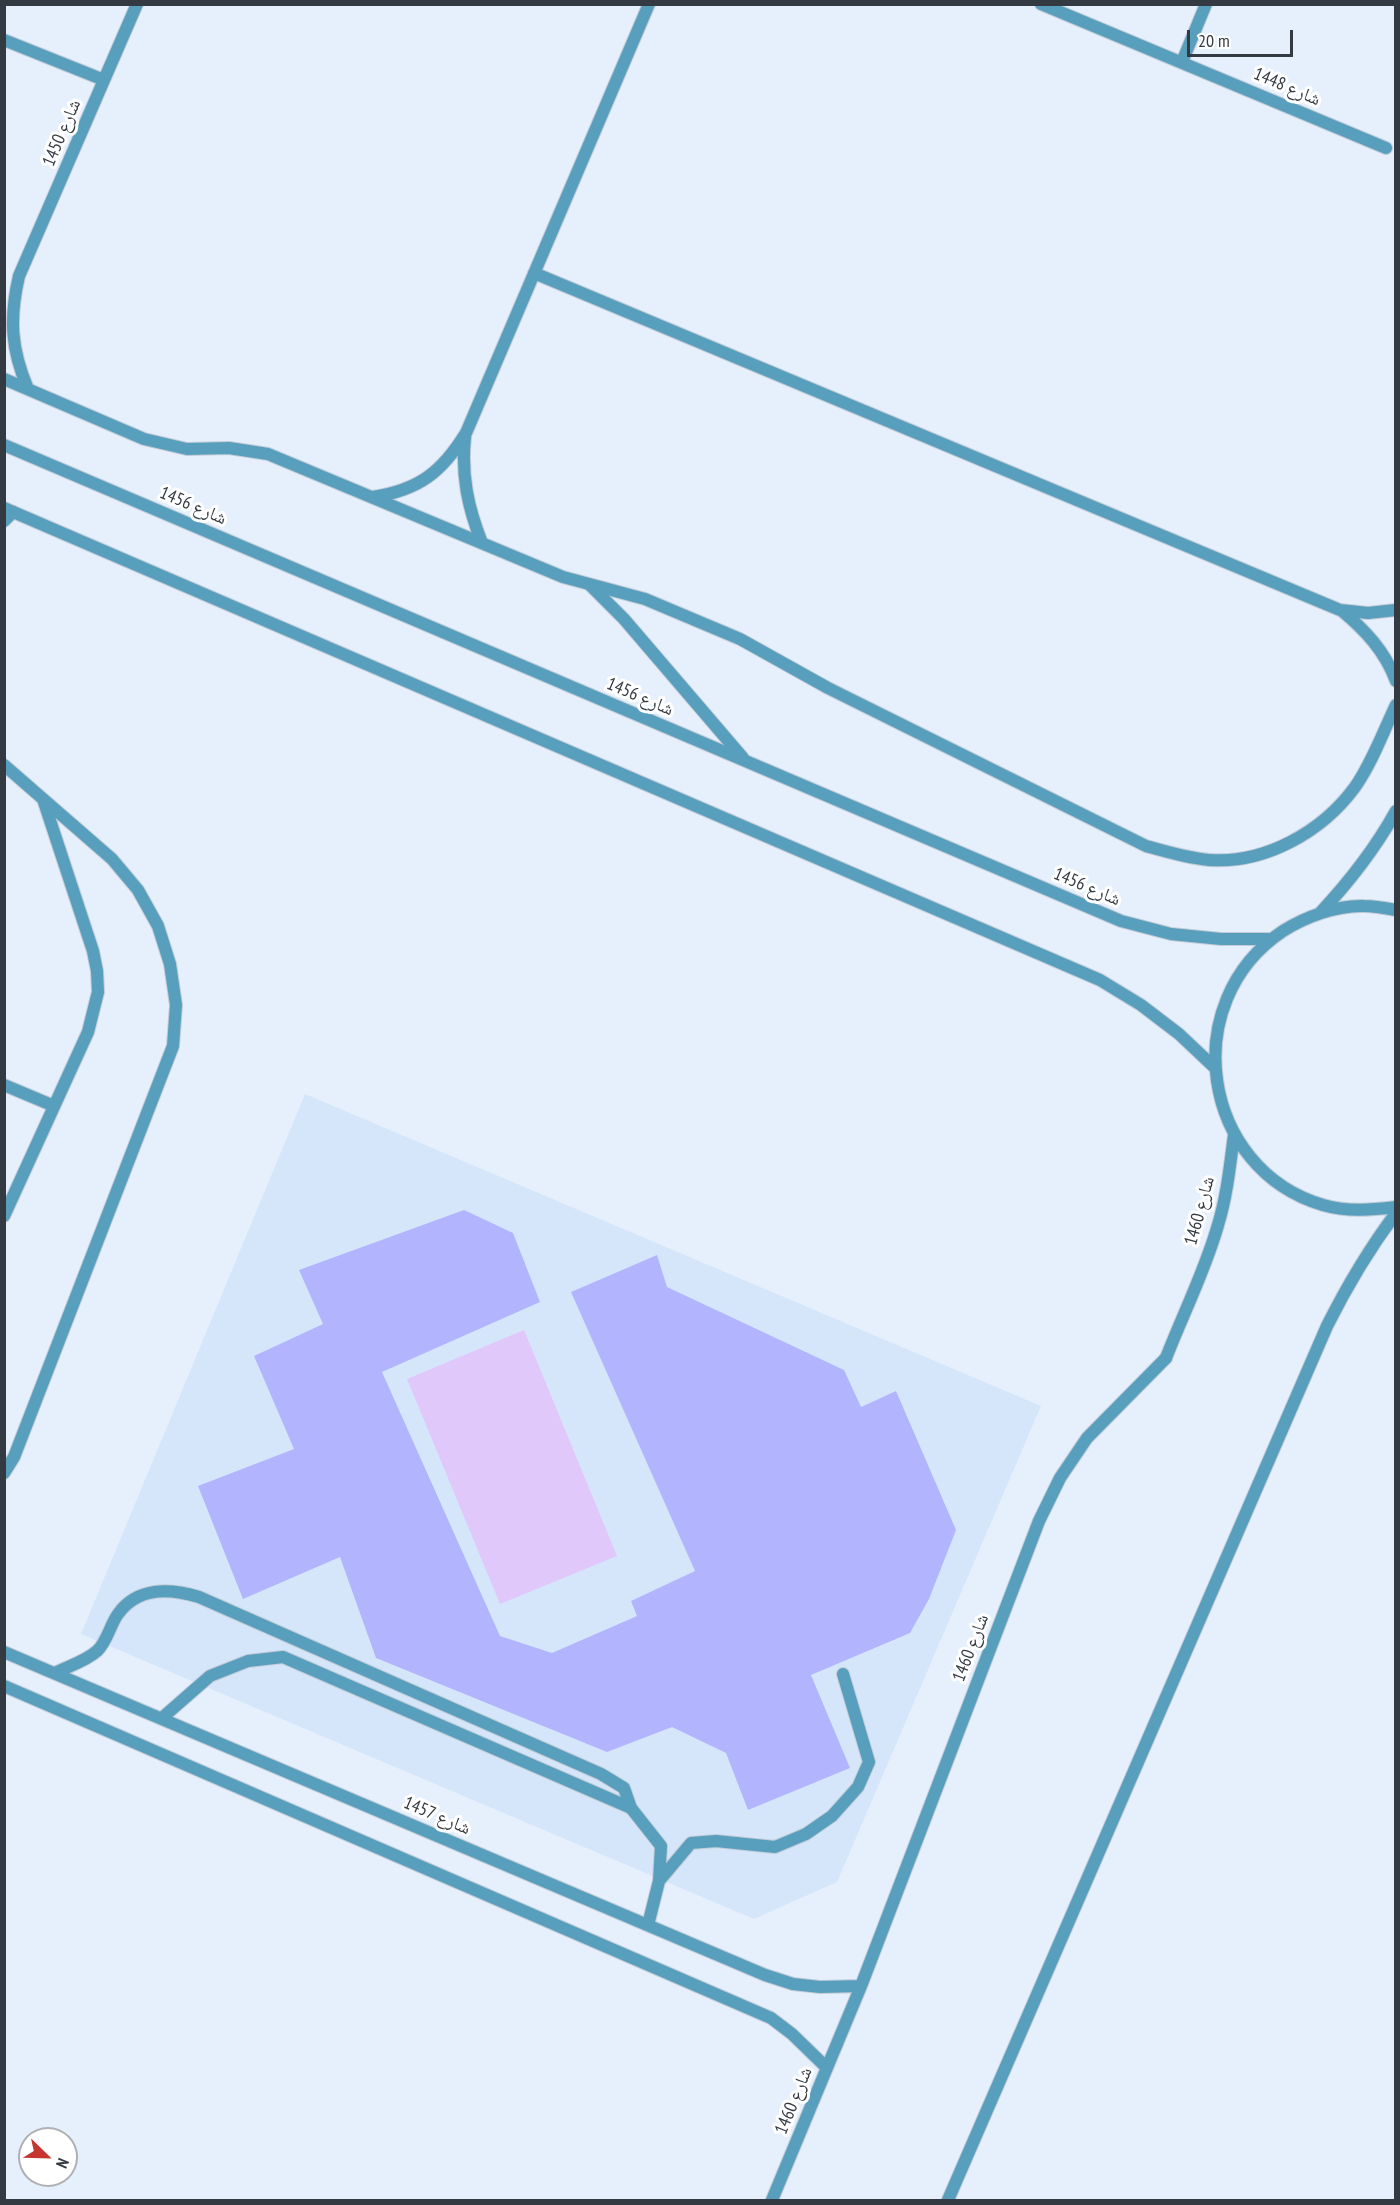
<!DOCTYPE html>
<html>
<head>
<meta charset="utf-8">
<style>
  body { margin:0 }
  #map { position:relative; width:1400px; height:2205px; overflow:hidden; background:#e6f0fc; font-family:"PT Sans Narrow",sans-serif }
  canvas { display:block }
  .frame { position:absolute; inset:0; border:6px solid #343a42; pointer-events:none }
  .north { position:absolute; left:18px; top:2127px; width:60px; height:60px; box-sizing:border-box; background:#fff; border:2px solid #aeb0b3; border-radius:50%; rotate:113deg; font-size:16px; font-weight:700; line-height:24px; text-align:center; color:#343a42 }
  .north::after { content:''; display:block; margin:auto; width:21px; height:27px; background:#c4362f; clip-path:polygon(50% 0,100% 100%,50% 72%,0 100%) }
  .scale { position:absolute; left:1187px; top:30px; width:106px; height:27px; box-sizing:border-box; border:3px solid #343a42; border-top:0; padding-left:8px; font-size:18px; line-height:21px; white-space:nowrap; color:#343a42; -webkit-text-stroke:4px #fff; paint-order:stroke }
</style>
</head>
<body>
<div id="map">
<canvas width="1400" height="2205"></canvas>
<div class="frame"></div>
<div class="north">N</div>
<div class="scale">20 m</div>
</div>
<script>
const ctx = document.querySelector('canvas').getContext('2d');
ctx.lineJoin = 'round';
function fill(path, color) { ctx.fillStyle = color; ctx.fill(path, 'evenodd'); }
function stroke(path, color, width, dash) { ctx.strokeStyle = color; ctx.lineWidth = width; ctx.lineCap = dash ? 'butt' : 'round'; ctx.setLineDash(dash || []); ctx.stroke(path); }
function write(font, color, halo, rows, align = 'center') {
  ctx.font = font + ' "PT Sans Narrow","Noto Naskh Arabic",sans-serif'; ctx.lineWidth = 6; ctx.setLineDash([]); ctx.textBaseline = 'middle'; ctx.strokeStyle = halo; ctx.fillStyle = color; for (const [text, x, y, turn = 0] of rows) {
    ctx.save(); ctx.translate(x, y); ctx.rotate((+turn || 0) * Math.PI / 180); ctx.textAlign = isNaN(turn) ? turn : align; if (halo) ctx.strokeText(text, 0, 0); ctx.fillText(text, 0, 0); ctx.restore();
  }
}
const built = new Path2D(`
  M305,1094l736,312 -204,476 -83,37 -673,-285z`);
const green = new Path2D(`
  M524,1330l93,226 -117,48 -93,-225z`);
const building = new Path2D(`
  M464,1210l49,23 27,69 -158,70 118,264 52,17 85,-37 -6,-15 64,-30 -124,-279 86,-37 10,32 177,83 17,37 35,-16 60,139 -27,69 -19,34 -99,42 39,93 -102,42 -22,-57 -54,-26 -65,25 -231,-94 -36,-101 -97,42 -45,-113 96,-37 -40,-93 69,-32 -24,-54z`);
const service = new Path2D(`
  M4,521l9,-9
  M4,765l108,94 26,31 20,36 12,38 6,41 -3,41 -159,411 -10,16
  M4,1085l50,21
  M4,1216l84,-184 10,-40 -1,-21 -4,-20 -49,-149
  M55,1673c14,-7 31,-12 42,-22 10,-9 13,-26 21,-37 19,-27 52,-26 81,-17l402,177 23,14 7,20`);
const minor = new Path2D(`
  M1041,4l345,144
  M4,40l100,40
  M1182,62l24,-58
  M534,273l806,337 28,3 28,-3
  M4,379l140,60 43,10 42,-1 39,6 295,123 82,22 95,40 88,49 318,158c21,6 41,12 63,14 56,4 113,-28 146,-73 17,-24 28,-55 41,-82
  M28,389c-17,-40 -19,-70 -9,-113l118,-272
  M465,437c-4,38 3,71 17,106
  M373,497c46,-7 69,-25 93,-64l183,-429
  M1341,610c24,20 44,41 55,71
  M4,1652l761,323 28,9 27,3 41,-1
  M4,1686l767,332 21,16 35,34
  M162,1718l48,-42 38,-15 35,-4 348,151 30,38 -2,35 -11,44
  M659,1881l32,-38 25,-2 59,6 31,-13 26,-18 26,-29 11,-25 -26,-88
  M772,2200l89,-214 178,-465 21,-43 27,-40 79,-80`);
const tertiary = new Path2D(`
  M4,445l1117,476 50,13 50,5h51
  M4,508l1096,472 41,25 38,29 35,33
  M590,585l34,34 119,139
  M1396,910c-11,-2 -22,-4 -32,-4 -27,-1 -59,11 -81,25 -107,71 -82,238 40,274 24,7 48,5 73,2
  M1320,913c30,-32 55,-64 76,-102
  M1166,1358c17,-44 39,-87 52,-133 9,-29 12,-60 16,-90
  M948,2200l379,-874c20,-40 42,-77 69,-113`);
const streetNames = [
  ["شارع 1448",1287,87,23],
  ["شارع 1450",62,133,-67],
  ["شارع 1456",193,506,23],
  ["شارع 1456",640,697,23],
  ["شارع 1456",1087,887,23],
  ["شارع 1460",1200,1211,-75],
  ["شارع 1460",971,1648,-69],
  ["شارع 1457",437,1816,23],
  ["شارع 1460",794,2101,-68]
];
fill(built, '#d5e6fb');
fill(green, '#e1c8fa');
fill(building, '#b2b5fd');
stroke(service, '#c2ccd7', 14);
stroke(minor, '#c2ccd7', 14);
stroke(tertiary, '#c2ccd7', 14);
stroke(service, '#589ebd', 12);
stroke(minor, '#589ebd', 12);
stroke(tertiary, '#589ebd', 12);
write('18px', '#343a42', '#fff', streetNames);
</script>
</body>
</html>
